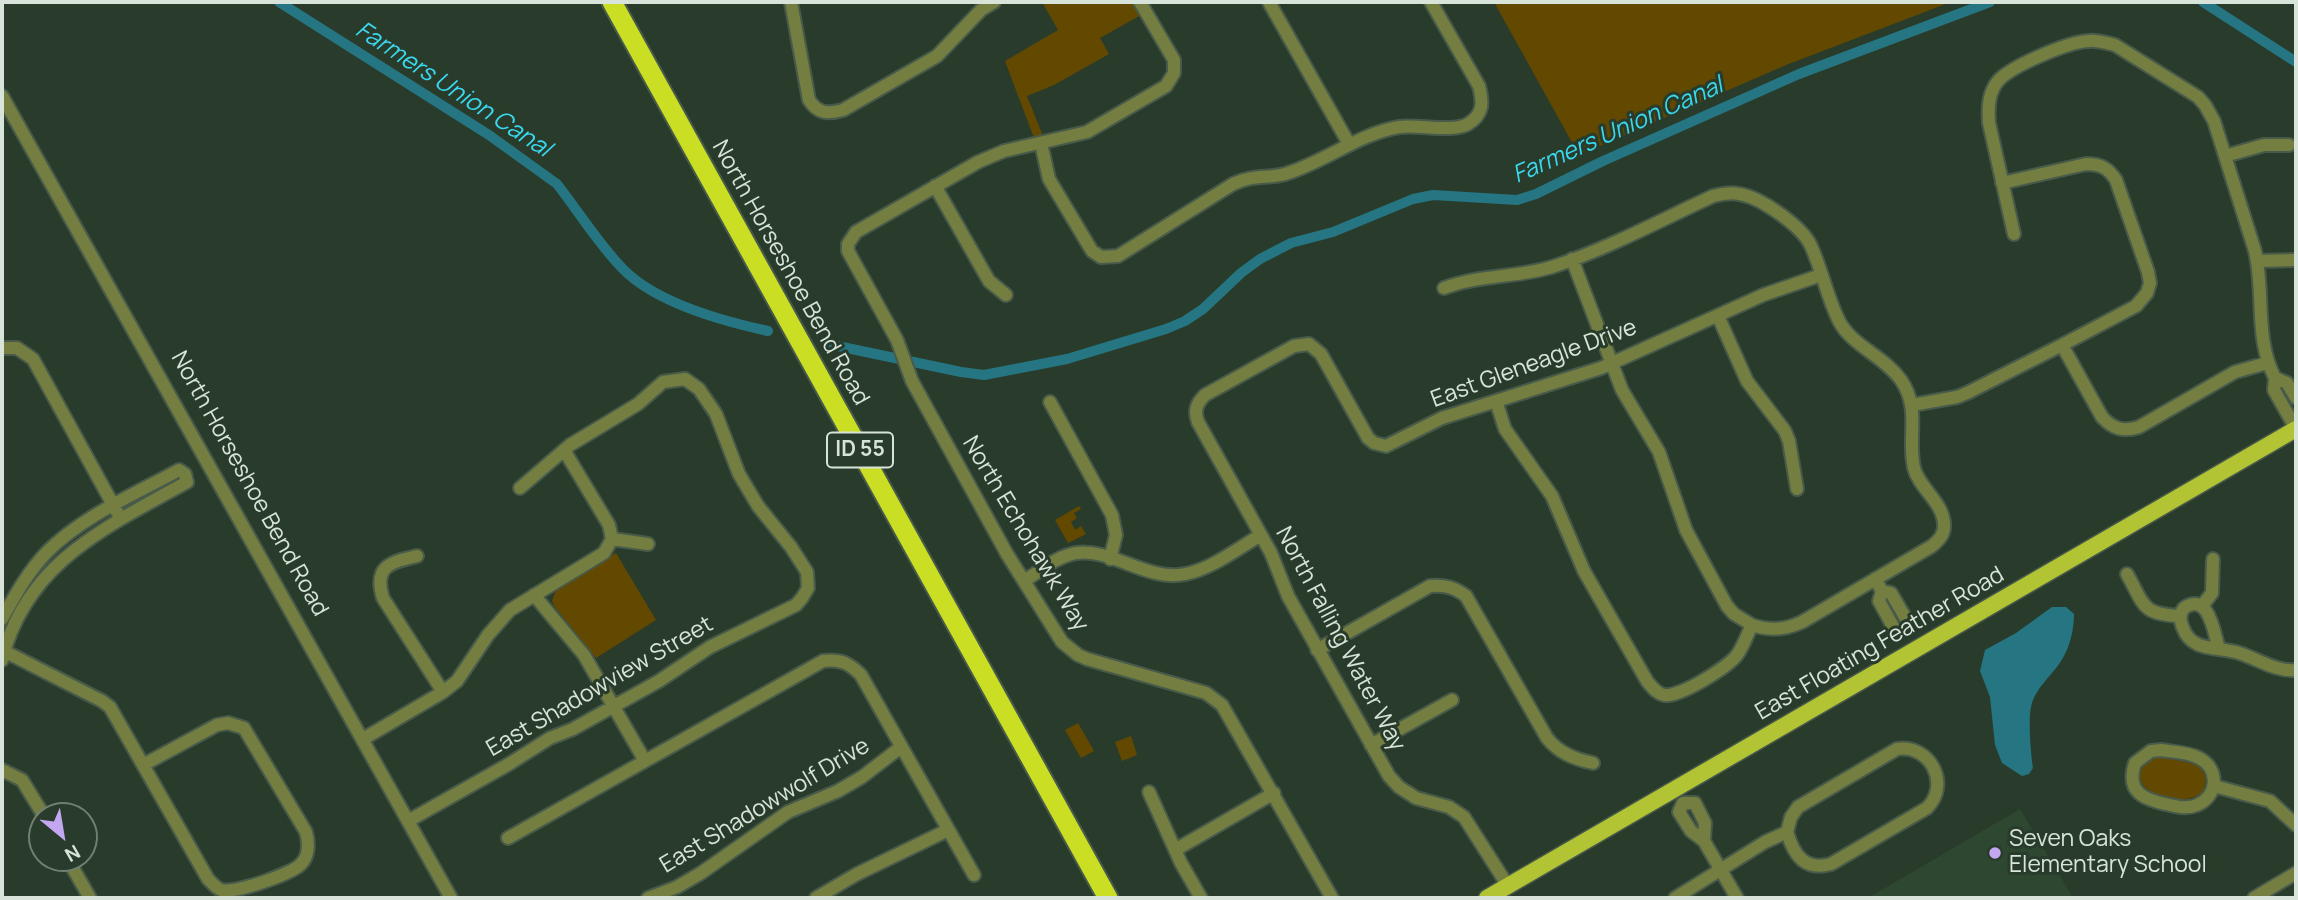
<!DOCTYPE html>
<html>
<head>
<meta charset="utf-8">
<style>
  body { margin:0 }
  #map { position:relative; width:2298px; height:900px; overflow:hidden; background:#293c2b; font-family:Manrope,sans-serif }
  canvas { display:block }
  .frame { position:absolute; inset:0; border:4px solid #d8e4d9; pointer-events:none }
  .north { position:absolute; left:28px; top:802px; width:70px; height:70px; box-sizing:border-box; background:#293c2b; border:2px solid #6f7f71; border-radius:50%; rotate:150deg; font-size:19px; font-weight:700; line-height:28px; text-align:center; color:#d8e4d9 }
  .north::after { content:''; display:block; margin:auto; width:24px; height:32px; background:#c4a7f1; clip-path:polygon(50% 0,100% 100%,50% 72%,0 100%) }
</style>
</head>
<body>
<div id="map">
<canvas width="2298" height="900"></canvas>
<div class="frame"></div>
<div class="north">N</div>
</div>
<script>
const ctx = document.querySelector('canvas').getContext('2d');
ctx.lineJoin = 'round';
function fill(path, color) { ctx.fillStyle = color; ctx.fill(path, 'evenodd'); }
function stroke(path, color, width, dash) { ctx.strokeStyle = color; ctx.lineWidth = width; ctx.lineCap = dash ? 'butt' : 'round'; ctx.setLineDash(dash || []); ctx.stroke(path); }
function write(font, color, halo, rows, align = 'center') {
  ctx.font = font + ' Manrope,sans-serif'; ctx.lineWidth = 6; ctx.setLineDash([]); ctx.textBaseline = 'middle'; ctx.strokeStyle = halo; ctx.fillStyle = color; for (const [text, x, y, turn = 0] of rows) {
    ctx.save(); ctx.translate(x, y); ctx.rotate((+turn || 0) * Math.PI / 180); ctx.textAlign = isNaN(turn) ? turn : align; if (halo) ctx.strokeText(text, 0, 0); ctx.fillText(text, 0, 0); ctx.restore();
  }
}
const built = new Path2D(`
  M2020,809l53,89h-205z`);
const green = new Path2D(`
  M1042,2h91l8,13 -41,23 9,16 -55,31 -27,11 16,40 -9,2 -29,-77 53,-31z
  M1494,2h457l-165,63 -207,90z
  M1079,506l2,3 -7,4 3,5 -6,4 4,8 6,-4 5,8 -18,9 -13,-23z
  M616,553l40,67 -60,38 -42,-52 -2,-5 4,-11z
  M1078,723l16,28 -13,7 -16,-28z
  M1131,736l6,19 -15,6 -7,-19z
  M2161,756l37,9 8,12 -2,14c-18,20 -86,2 -57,-31z`);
const water = new Path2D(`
  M2052,607h14l8,7c0,15 -4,34 -13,47 -10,16 -26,27 -30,46 -3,13 0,48 2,61l-4,6 -7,2 -20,-13 -7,-18 -5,-48 -10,-26 5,-21 31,-17z`);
const canal = new Path2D(`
  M279,2l210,133 68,49c22,28 42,61 67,86 33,33 98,51 144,61
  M2203,2l93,60
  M828,344l133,28 23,3 83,-16 99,-30 19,-8 18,-12 38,-36 19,-14 31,-16 42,-11 80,-33 20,-4 84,5 19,-6 67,-33 196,-87 191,-72`);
const minor = new Path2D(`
  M791,2l18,98c9,14 19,14 34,10l94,-54 44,-46 13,-8
  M1140,2l34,58v13l-8,13 -79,46 -83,19 -26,11 -122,70 -8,12v7l49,89 15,41 95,173 55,88 16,13 9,4 119,34 16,12 110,193
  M1269,2l80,142
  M2,96l449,802
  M1041,143l8,36 43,72 9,6 17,-1 115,-72c21,-10 34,-5 52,-10 40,-12 73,-40 114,-47 19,-3 53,6 69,-3 16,-10 15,-22 11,-38l-48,-84
  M2225,156l39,-11h25
  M935,186l54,95 17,14
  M2014,234l-25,-111c-1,-14 -1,-30 9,-42 13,-15 70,-39 90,-40 10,-1 18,2 27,4l83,52 7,8 9,16 41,130c10,42 -1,87 20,127
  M1572,259l50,131 37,62 27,78 41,76 7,8 18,11
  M2258,261l38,-1
  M1444,288c36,-14 75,-10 111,-22 54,-18 106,-46 158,-70 8,-2 17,-4 26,-2 21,3 63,32 72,52 11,24 16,51 28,75 13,25 45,35 62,59 20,29 6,57 13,88 5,20 29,34 30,56 1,10 -5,16 -12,22l-130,76c-17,8 -32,9 -50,3 -5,10 -9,22 -15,30 -9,12 -58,43 -73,40 -8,-2 -12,-8 -17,-14l-63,-110 -32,-75 -47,-67 -9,-28
  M1718,316l29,65 38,50 4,10 8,48
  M2062,345l40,72c11,12 21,15 37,10l96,-55 32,-9
  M2,348h15l16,11 84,153
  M2296,398l-9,-15 -12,-5 -1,12 22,39
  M1050,402l62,113 4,20 -6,24
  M1912,405l45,-8 10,-4 95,-48 74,-39 11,-13 3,-10 -2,-11 -32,-92c-8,-12 -15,-16 -30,-16l-84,19
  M564,450l45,75 3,14
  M417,556c-26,6 -44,10 -34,42l60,94
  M2127,574c18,32 14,40 53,42
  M1875,579l7,12 9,2 17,29 -3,8h-10l-16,-29 3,-10
  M1024,581c15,-9 33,-25 52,-28 36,-5 72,29 109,21 27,-5 53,-26 76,-39
  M534,595l50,60 61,106
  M2202,606l10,-13 1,-34
  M2,619c13,-24 26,-47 45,-67 36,-36 88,-58 132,-82l6,4 2,8c-80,45 -161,80 -185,178
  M2219,649c-5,-16 -10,-58 -35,-41 -5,7 -4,12 -1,20 9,25 36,18 56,25 19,6 37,19 57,17
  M2,650l100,51 8,6 98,172c4,4 8,9 13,11 13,4 71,-16 80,-26 8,-8 8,-21 5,-32l-62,-104 -16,-5 -11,2 -74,40
  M1317,650l113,-64c15,-1 24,1 36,10l81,142c12,15 27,21 46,25
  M363,739l80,-47 14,-11 31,-46 22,-25 94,-57 8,-14 36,5
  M1371,745l81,-45
  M2161,750c12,2 27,2 38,8 21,11 19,38 -2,47 -9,4 -18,2 -27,0 -25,-5 -45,-12 -35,-42l16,-12z
  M2,770l20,10 22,36
  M2214,786l56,15 26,24
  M1149,792l32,71 20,35
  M1683,803h12l10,20 -1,18 -13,-10 -12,-19z
  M408,821l101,-57 41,-26 23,-9 86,-48 51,-34 86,-42 6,-7 6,-10 -1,-16 -16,-25 -33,-41 -19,-32 -23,-60 -17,-25 -14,-10 -22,3 -25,22 -68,41 -50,43
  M508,838l315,-177c18,-2 26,2 38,14l113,200
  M1704,841l33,57
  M1175,850l99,-57
  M67,858l23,40
  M1508,886l-44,-69 -15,-10 -33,-9 -17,-11 -10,-11 -101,-180 -17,-43 -73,-131c-4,-11 -2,-18 7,-27l89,-49 15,-2 12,10 47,84 6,5 12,3 56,-28 159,-50 162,-73 58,-20
  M648,898l29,-11 24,-14 87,-61 50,-21 24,-14 39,-30
  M816,898l41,-24 91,-44
  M1675,898l90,-56 22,-10 4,-15 7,-10 99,-58c33,-5 54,35 30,59l-96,56c-26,7 -37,-8 -44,-32
  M2254,898l42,-25`);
const major = new Path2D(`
  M1487,898l809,-469`);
const highway = new Path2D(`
  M612,2l496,896`);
const markers = [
  [1995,853,7,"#c4a7f1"]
];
const shields = [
  [860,450,66]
];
const shieldNames = [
  ["ID 55",860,450]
];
const streetNames = [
  ["North Horseshoe Bend Road",790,273,61],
  ["East Gleneagle Drive",1534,364,-20],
  ["North Horseshoe Bend Road",249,484,61],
  ["North Echohawk Way",1025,534,59],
  ["North Falling Water Way",1340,639,62],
  ["East Floating Feather Road",1880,644,-30],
  ["East Shadowview Street",600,687,-30],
  ["East Shadowwolf Drive",765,806,-31]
];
const poiNames = [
  ["Seven Oaks",2009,840],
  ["Elementary School",2009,866]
];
const waterNames = [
  ["Farmers Union Canal",453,90,33],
  ["Farmers Union Canal",1618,131,-24]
];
fill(built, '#2e4731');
fill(green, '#634900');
fill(water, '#257682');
stroke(canal, '#257682', 10);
stroke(minor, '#485a4a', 16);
stroke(major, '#485a4a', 19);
stroke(highway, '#485a4a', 23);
stroke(minor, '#747e40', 12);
stroke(major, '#b2c334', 16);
stroke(highway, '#cadf23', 19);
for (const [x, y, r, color] of markers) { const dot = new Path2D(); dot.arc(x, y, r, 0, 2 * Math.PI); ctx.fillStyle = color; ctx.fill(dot); stroke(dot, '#293c2b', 2.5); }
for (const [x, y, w] of shields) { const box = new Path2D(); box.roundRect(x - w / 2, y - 17.5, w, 35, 5); ctx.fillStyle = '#293c2b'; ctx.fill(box); stroke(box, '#d8e4d9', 2); }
write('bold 21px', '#d8e4d9', null, shieldNames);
write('23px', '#d8e4d9', '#293c2b', streetNames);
write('23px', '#d8e4d9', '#293c2b', poiNames, 'left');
write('italic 24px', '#3ad7ee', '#293c2b', waterNames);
</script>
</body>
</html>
